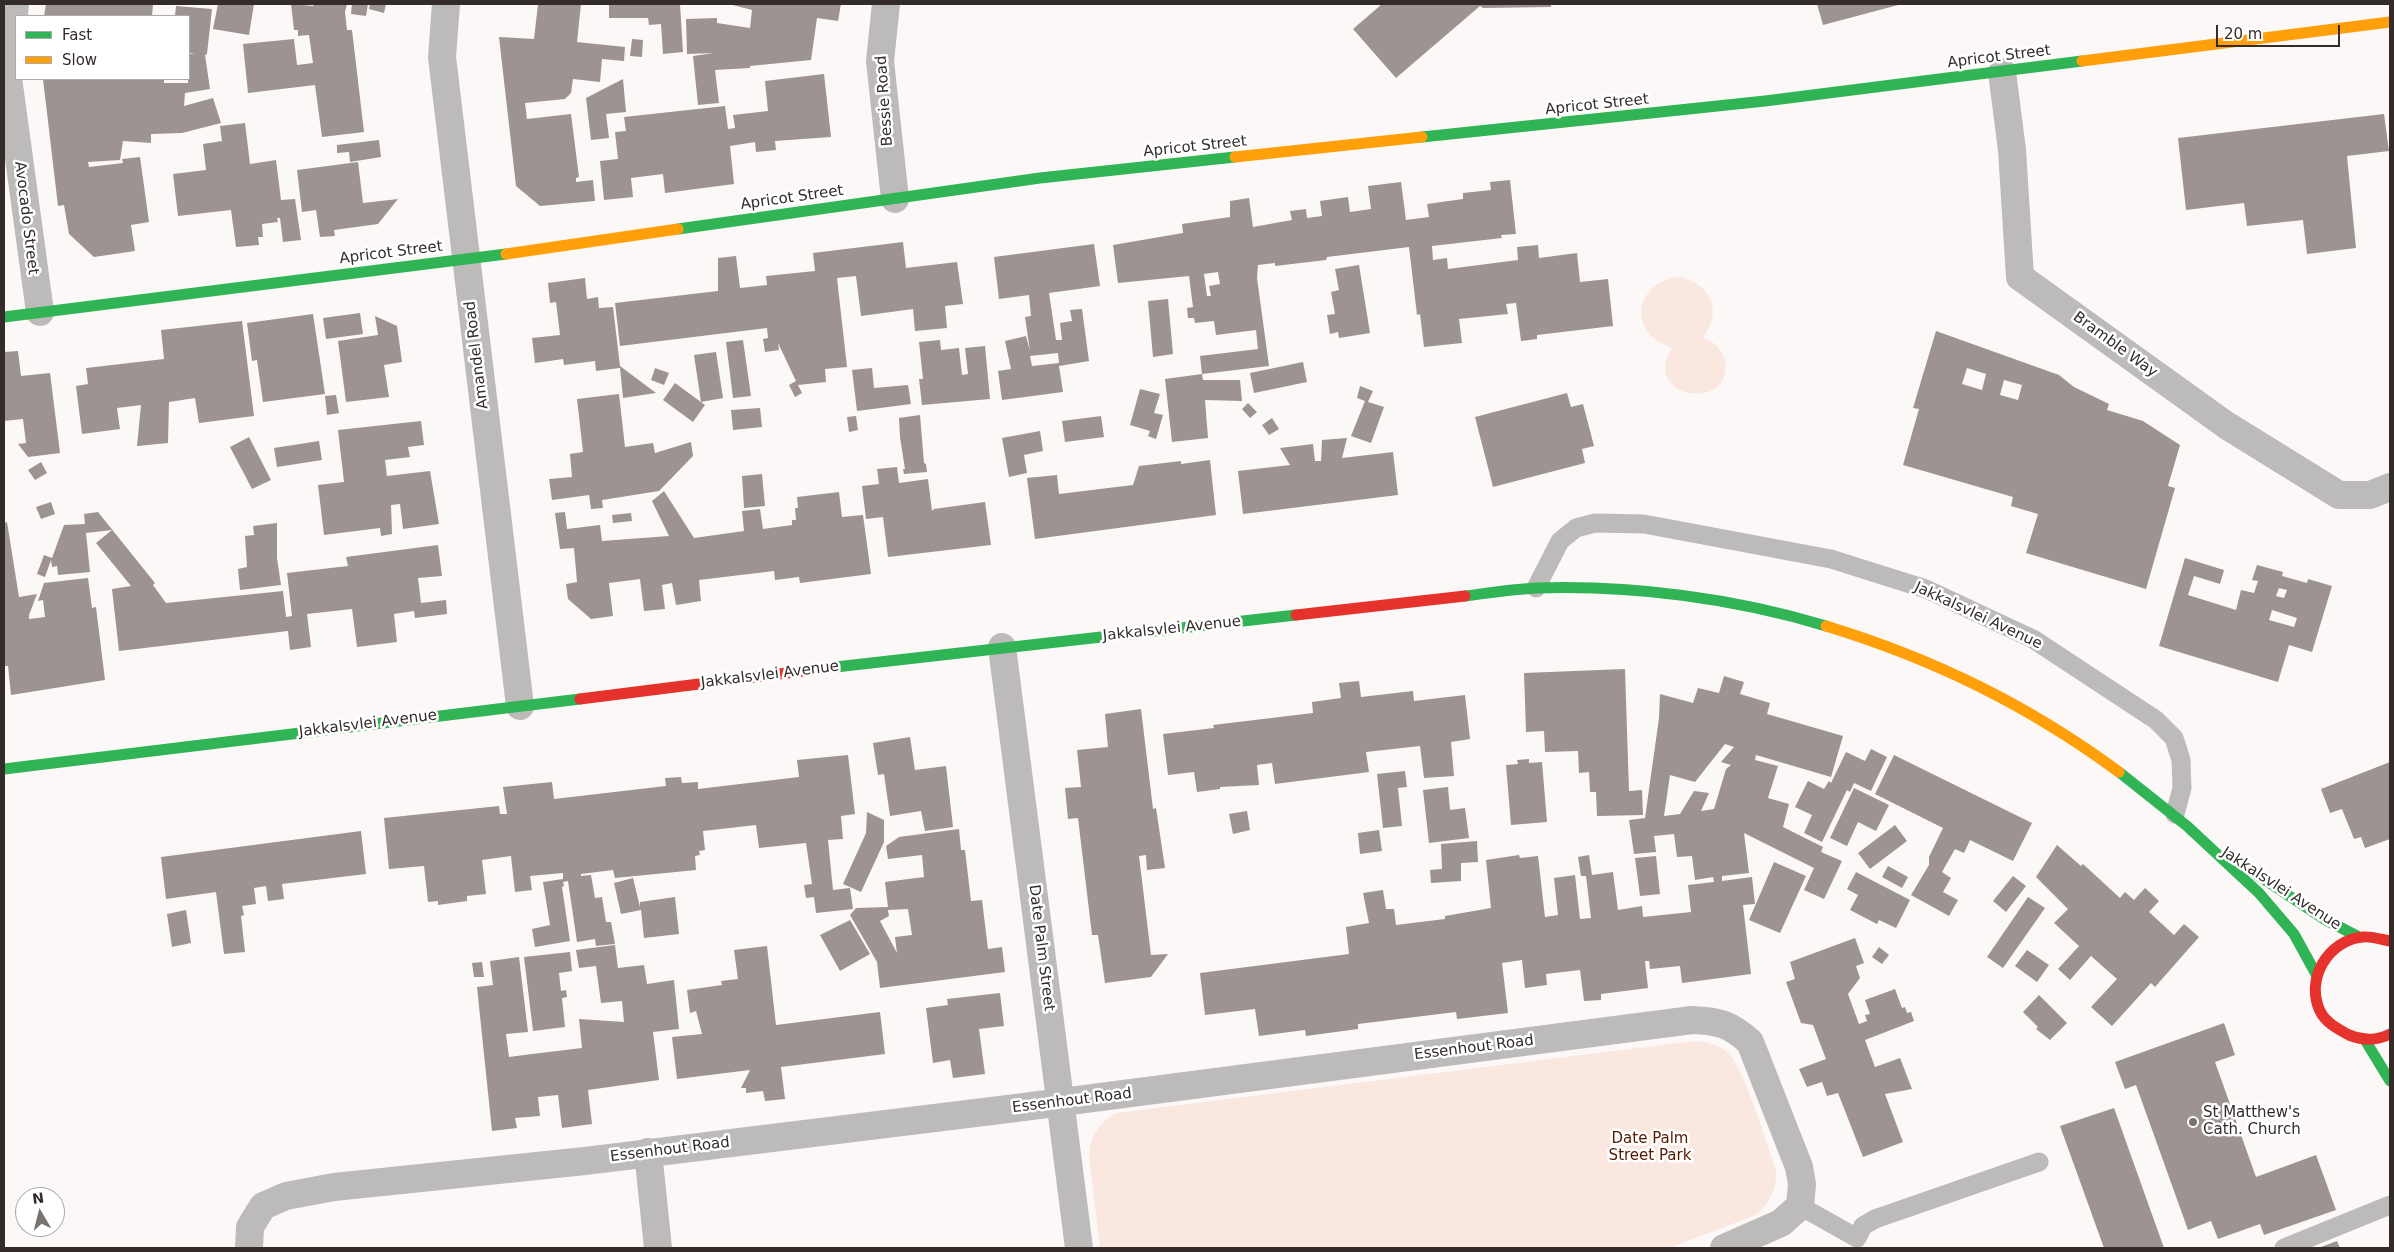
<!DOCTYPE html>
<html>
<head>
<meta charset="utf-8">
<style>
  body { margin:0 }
  #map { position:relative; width:2394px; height:1252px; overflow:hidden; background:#fcf8f7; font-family:"DejaVu Sans",sans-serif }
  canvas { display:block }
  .frame { position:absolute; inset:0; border:5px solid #332c2a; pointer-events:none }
  .legend { position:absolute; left:15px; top:15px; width:175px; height:65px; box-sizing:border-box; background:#fff; border:1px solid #adabaa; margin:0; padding:6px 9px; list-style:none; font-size:15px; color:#332c2a }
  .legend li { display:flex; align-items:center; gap:10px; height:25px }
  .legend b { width:25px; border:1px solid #adabaa }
  .north { position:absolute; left:15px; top:1187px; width:50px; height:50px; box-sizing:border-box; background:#fff; border:1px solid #adabaa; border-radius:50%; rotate:352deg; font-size:14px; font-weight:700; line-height:20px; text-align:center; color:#332c2a }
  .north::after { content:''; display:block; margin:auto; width:18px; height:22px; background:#797372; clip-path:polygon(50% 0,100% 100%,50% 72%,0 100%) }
  .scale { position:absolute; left:2216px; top:25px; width:124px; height:22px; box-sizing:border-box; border:2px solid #332c2a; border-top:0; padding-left:6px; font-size:15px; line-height:18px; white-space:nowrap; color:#332c2a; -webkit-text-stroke:4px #fff; paint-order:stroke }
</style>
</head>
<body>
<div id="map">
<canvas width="2394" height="1252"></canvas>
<div class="frame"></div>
<ul class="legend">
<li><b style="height:6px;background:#30b455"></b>Fast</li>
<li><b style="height:6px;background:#ff9f0a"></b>Slow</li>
</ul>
<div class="north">N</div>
<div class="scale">20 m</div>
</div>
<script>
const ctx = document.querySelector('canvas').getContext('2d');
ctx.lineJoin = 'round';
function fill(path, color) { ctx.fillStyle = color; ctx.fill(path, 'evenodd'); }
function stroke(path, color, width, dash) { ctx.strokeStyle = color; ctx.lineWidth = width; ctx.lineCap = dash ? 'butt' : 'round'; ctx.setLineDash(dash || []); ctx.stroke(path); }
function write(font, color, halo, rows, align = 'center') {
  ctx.font = font + ' "DejaVu Sans",sans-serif'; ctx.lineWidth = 5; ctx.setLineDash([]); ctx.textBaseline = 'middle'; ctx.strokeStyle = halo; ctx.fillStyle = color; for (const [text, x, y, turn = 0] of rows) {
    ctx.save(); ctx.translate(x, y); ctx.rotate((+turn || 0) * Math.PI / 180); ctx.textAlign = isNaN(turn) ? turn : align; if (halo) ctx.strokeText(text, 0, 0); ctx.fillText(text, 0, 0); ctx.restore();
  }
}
const green = new Path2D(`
  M1681,277c30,8 42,34 22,60 11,5 20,12 22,25 8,50 -85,37 -53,-14 -45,-14 -39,-67 9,-71z
  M1694,1041c12,1 23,3 33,11 17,14 40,93 49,118 1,20 -6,32 -20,45l-87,33h-569l-11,-92c2,-21 10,-33 27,-43z`);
const building = new Path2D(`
  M46,4h107l-1,12h-108z
  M218,4h36l-5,31 -36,-6z
  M291,4l22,2 1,-2h33l-2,8 2,18h5l12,102 -42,5 -7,-52 -67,8 -5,-49 51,-5 3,26 16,-2 -4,-28 -11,1v-6h-4z
  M352,4h16l-2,12 -15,-2z
  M370,4h16l-2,9 -15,-4z
  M538,4h43l-4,38 48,5 -1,14 -22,-2 -2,23 -27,-3 -2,14 -6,6 -40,4 2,16 44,-5 8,63 -3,1v4l17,-2 2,21 -55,5 -24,-20 -17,-149 35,2z
  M609,4h71l3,48 -20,2 -2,-30 -12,1 -1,-7h-39z
  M729,4h112l-3,17 -21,-3 -6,42 -61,6v2l-35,2 4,33 -21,2 -5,-49 20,-3 -26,1 -1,-35 31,-1v5l33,5 2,-18z
  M1382,4h169v3l-68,1 -3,-2 -84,72 -43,-49z
  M1817,4h85l-79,21z
  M176,6l36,3 -5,45 -2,1 5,34 -25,4 -1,13 29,-8 8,25 -39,10 -31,1v9l-28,-2 -3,19 -32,2 1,5 34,-4 -1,-4 18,-2 9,65 -18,3 4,26 -41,6 -25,-23 -5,-29 -6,1 -15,-127h121v4h24l1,-29 6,-1h-6v-37h-14z
  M632,39l11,1 -1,17 -12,-1z
  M824,74l7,63 -56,4 1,9 -20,2 -1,-10 -25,4 4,38 -69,9 -2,-19 -32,4 2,19 -29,3 -4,-39 18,-2 -3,-27 11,-1 -2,-14 101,-11 3,23 7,-1 -2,-13 35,-4 -3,-30z
  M623,79l3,33 -20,2 3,24 -18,2 -5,-42z
  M2384,114l5,37 -42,5 9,92 -49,6 -4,-34 -56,6 -3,-23 -58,7 -8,-72z
  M245,123l5,41 26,-4 5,40 14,-1 6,41 -18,2 -3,-24h-3l1,4 -16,2 1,13h-5l1,8 -23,2 -5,-37 -53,6 -5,-42 33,-4 -3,-26 19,-3 -2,-15z
  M379,140l2,17 -31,5 -1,-10 -12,1v-8z
  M358,162l5,41 35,-4 -20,25 -44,6 1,6 -15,1 -4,-27 -14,2 -5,-42z
  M1510,180l6,54 -15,1 1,3 -70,8 1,14 14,-2 1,11 70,-9 -1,-13 21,-2 1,13 38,-5 3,29 28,-3 5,47 -76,9v4l-16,2 -5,-38 -10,1 2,10 -49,5 3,24 -38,4 -4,-33 -3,1 -8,-68 -82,10 -1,3 -51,6v-3l-17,2 -1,13 12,88 -67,8 -2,-18 58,-7 -2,-19 -40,5 -2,-14 -19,2 -1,-5h-6l-1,-10 6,-1 -4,-31 -71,7 -5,-38 70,-12 -1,-9 48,-7v-16l19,-3 4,29 39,-7 -2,-9 16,-2 1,9 15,-2 -2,-15 28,-4 2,15 21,-3 -3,-23 33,-4 5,38 23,-3 -2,-13 36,-5v-6l28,-3 -1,-8zM1218,272l2,12 -11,2 2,10h-4l-3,-22z
  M903,242l3,26 51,-6 6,42 -18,2 2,22 -32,3 -2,-22 -52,7 -5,-40 -19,2 10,89 -22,2 1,13 -28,3 4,8 -7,4 -6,-12 7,-4 -18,-38 1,7 -14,2 -2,-13 5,-1 -1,-10 -147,18 -5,-43 103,-12v-33l18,-2 4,32 27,-3 -1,-9 49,-5 -2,-18z
  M1094,244l6,42 -51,7 7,47h6l-2,-17 12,-2 -2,-11 12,-1 7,52 -30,5 4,26 -61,8 -4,-29 13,-2 -6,-28 21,-5 4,15 -5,-34 6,-1 -2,-21 -30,4 -5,-42zM1058,353l1,10 -27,3 -2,-10z
  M1359,265l11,68 -31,5 -1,-6 -8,2 -3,-19 8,-1 -4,-22 8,-2 -4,-21z
  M585,278l2,21 11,-2 1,11 14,-1 7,59 36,27 -33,5 -3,-30 -24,3 -1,-10 -31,4 -1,-6 -28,4 -3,-25 28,-3 -4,-33 -6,1 -2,-20z
  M1168,299l5,55 -20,3 -5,-56z
  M360,313l3,21 -37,5 -3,-21z
  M313,314l12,80 -62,8 -6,-42 -5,1 -5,-38z
  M375,316l22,10 5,36 -18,3 5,32 -43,5 -8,-61 40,-6z
  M242,321l12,95 -55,7 -4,-25 -26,4 -1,41 -31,3 4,-41 -24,3 3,21 -38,5 -6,-48 12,-2 -2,-16 78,-9 -3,-29z
  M1936,331l123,44 15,12 35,17 -2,6 36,11 37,24 -12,41 7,2 -29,101 -120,-36 12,-39 -27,-8 2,-9 -110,-32 16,-56 -6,-1zM1967,368l19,6 -4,16 -20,-6zM2004,380l18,5 -4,15 -18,-5z
  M743,340l8,56 -18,2 -7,-56z
  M940,340l1,10 18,-2 3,27 6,-1 -3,-26 20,-2 5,53 -68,6 -3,-26h4l-4,-37z
  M18,351l3,25 29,-3 10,80 -32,4 -10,-13 8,-1 -3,-24 -19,2v-69z
  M716,352l7,46 -22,4 -7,-47z
  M1303,362l4,20 -53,11 -4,-20z
  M655,368l14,5 -5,12 -13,-5z
  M872,368l2,20 34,-3 3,19 -54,7 -5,-41z
  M1202,374l1,6h37l2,21 -37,-1 3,38 -36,4 -7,-63z
  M675,383l30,22 -12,17 -30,-22z
  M1360,386l13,5 -5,11 16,5 -13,36 -20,-7 14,-35 -8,-3z
  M1140,389l20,5 -6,19 9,2 -7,24 -8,-3 2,-5 -20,-6z
  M1567,393l4,14 12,-3 11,42 -12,3 3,14 -92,24 -18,-70z
  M619,394l6,53 28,-4 2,10 36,-11 2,14 -34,35 -57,9 1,8 -12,1 -2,-14 -37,5 -3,-21 23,-2 -2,-23 13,-2 -6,-53z
  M336,395l3,18 -12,2 -2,-19z
  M1248,403l9,9 -7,6 -8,-9z
  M760,408l2,19 -29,3 -2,-20z
  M920,415l4,48 2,1 1,8 -23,2 -1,-5h2l-5,-32 -1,-19z
  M856,416l2,14 -9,2 -2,-15z
  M1101,416l3,21 -39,5 -3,-21z
  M1272,418l7,11 -10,6 -7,-10z
  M421,421l3,24 -16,2 2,10 -25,3 2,16 43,-5 9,53 -36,5 -3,-25 -9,1 1,29 -11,2 -1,-8 -56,7 -6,-50 26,-3 -6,-52z
  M1040,431l3,20 -19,4 3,18 -18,4 -7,-39z
  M249,437l22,43 -19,9 -22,-42z
  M1347,438l-5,20 51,-6 5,43 -155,19 -5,-43 52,-6 -10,-17 33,-4 2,17h6l1,-21z
  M319,441l3,19 -45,7 -3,-19z
  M1210,460l6,55 -181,24 -8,-61 30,-3 2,19 74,-9 6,-19 42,-5v3z
  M41,462l6,11 -12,7 -7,-10z
  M897,467l2,16 29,-4 4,32 2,-2 51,-7 6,43 -103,12 -5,-40 -17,2 -4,-33 17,-2 -2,-15z
  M762,474l3,32 -21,2 -2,-32z
  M664,491l30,47 50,-7 -2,-20 18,-2 3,20 29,-4v-5h4l-1,-12h3l-1,-11 42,-5 3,25 21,-2 8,59 -71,9 -1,-6 -24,3 -1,-9 -75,9 2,21 -25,4 -4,-22 -10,2 3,24 -21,2 -4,-32 -31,4 4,33 -22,3 -23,-20 -2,-15 11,-2 -3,-34 -14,1 -5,-36 10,-1 2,17 33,-4 2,16 67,-5 -17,-35z
  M51,502l4,12 -14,5 -5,-12z
  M98,512l57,71 -2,2 13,18 117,-12 3,26 6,-1 -5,-43 61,-7 -2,-9 92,-12 4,31 -24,2 3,25 25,-3 1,14 -32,4 -1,-7 -20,3 3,28 -40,5 -5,-38 -45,5 4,33 -21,3 -2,-19 -169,20 -7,-62 19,-3 -35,-43 16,-13 -26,3 4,39 -32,3 -1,-9 -5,1 -1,-7 -6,17 -8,-3 7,-19 8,3 12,-33 21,-1 -1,-10z
  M631,513l1,8 -19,2 -1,-8z
  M7,522l12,75 18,-3 -8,21v4l16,-2 -2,-17 -5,1 6,-18 44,-5 4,30 4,-1 9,73 -94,15 -3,-29h-4v-143z
  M277,523v35l4,27 -41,5 -2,-21 9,-2 -2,-31 9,-1 -1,-9z
  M2185,558l39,12 -4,14 -26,-8 -6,19 48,15 5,-20 13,3 4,-12 -6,-1 5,-15 26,7 -1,4 25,7 1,-4 24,7 -20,66 -23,-7 -11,37 -119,-36zM2279,588l8,2 -3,8 -8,-2zM2272,610l25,8 -3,9 -25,-7z
  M1625,669l4,122 13,-1 1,25 -46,1 -1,-24h-6l-1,-20 -10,1 -1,-22 -33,1 -1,-21 -18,1 -2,-59z
  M1724,676l20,6 -4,12 30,9 -3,11 76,22 -12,41 -75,-22 -1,5 23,6 -10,32 21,6 -6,23 40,20 -2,5 21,9 -18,38 -20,-9 10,-22 -70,-35 5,40 -27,3v5l30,-4 3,27 -12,1 8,69 -69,9 -2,-17 -30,3 -1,-8h-4l3,27 -47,6v6l-17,1 -4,-31 -34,4 1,11 -22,3 -3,-28 -20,3 6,50 -51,6 -1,-7 -98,12v5l-52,7 -1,-6 -46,6 -4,-27 -50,6 -5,-42 149,-19 -3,-27 23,-4 -6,-30 20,-3 3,19h8l2,16 49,-6v-3l46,-8 -5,-48 33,-5 1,3 18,-2 7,61 13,-2 -4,-37 21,-3 5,44 11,-1 -5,-42h-5l-3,-19 11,-2 3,20 21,-3 5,38 24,-4 1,11 48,-5 -3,-27 26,-3 -1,-5 -18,3 -3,-24 -15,1 -3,-23 -20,2 2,16 -22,2 -5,-34 16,-2 14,-100 1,-24 33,9 5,-15 21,5zM1725,744l9,3 -13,15 10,3 -5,4 -12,40 -13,2 8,-18 -15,-2 -14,23 -16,2 6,-41 25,7z
  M1359,681l2,16 52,-6 1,10 51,-6 5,44 -19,3 3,34 -30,2 -4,-32 -54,6 3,20 -94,12 -3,-21 -15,2 2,20 -39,2v2l-23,3 -3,-20 -26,3 -5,-41 51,-6 -1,-3 100,-12 -1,-11 29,-4 -2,-15z
  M1141,709l12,100 3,-1 9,60 -18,2 -1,-15 -7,1 12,99 17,-1 -17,23 -46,6 -7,-48h-6l-14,-117 -10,1 -3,-31 16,-1 -4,-37 31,-3 -3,-33z
  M910,737l5,33 31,-4 7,61 -28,4 -4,-20 -31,5 -6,-42 -6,1 -5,-32z
  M1871,749l16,8 -16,34 -17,-8 -4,9 -3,-2 -25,52 -18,-9 8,-18 -17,-8 13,-26 16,8 5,-8 2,2 15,-31 19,9z
  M848,755l7,59 -14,2 2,23 -15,1 5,50 17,-2 3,21 -37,4 -2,-16 -8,1 -2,-13 8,-1 -6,-41 -47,5 -3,-23 -53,6 2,19 -6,1 1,4 -5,1 1,14 -81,8 -2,-8 -32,4v2l10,-1 4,23 7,-1 4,25h5l4,22 -19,2 -1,-7 -18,3 -9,-61 -5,1 1,4 -2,1 8,54 -35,6 -3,-18 18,-4 -7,-43 20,-3v-6l-33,3 2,14 -17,2 -4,-36 -29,4 4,34 -19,2v5l-29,4v-4l-10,1 -4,-36 -35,3 -5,-51 115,-12 1,8h7l-4,-27 49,-5 2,17 112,-13 -1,-8 16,-1 1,6 16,-1v7l101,-12 -2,-17z
  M1894,755l138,68 -19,38 -43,-21 -6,13 -9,-4 -13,23 9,6 -8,14 15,8 -9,16 -38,-21 18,-30v-8l14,-29 -68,-34z
  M1529,759v4l13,-1 5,60 -36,3 -5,-60 12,-1 -1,-4z
  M2390,762v77l-25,9 -4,-11 -7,2 -12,-30 -12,4 -9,-24z
  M1405,771l2,16 -9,1 4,38 -19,2 -6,-54z
  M1448,787l2,23 15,-2 4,30 -40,5 -6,-53z
  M1854,788l35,17 -13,26 -18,-9 -11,24 -17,-8z
  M1247,811l3,19 -17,4 -4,-20z
  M867,812l17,8v22l-23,50 -18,-8 23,-51z
  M1895,825l12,16 -37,28 -12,-16z
  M959,829l2,21h4l6,51 11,-1 6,49 14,-2 3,25 -125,16 -3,-26 -27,-47 6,-7 32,-1 -3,-25 39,-5 -2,-22 -34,4 -2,-13 13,-9zM908,909l4,26 -17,2 2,16 -17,-32 9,-5 -1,-6z
  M1379,830l3,21 -22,3 -2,-21z
  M361,831l5,43 -84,10 2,15 -16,2 -2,-15 -12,2 2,16 -14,2 2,9 -3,1 4,36 -21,2 -8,-62 -50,7 -5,-42z
  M1477,841l1,21 -17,1v18l-30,2 -1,-13 12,-1 -1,-25z
  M2057,845l24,21 2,-2 37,34 5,-6 9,8 11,-12 14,13 -10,11 25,23 10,-11 15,13 -44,50 -4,-4 -39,43 -21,-19 26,-28 -26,-23 -21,24 -12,-11 21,-23 -25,-23 14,-14 -32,-32z
  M1656,856l4,38 -20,2 -5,-38z
  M1774,862l32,14 -26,57 -31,-13z
  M1888,866l20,11 -6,11 -20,-11z
  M1856,872l54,28 -14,28 -17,-8 -2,4 -27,-14 8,-15 -11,-6z
  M2013,876l13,10 -20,26 -13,-11z
  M633,878l7,29v-5l35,-5 4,37 -35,4 -3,-28 -20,4 -7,-31z
  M2028,897l17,11 -42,60 -16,-11z
  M186,910l5,33 -19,4 -5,-33z
  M850,920l20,34 -30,17 -20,-36z
  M1855,938l9,25 -8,3 4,12 -12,16 11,30 8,-3 -2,-6 5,-1 -5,-14 30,-11 7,19 3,-1 2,6 4,-1 3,9 -49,19 10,27 25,-9 12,31 -27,5 18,48 -40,15 -25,-64 -11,3 -5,-14 -15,5 -8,-18 27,-10 -13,-34 -12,-2 -15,-41 9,-3 -5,-17z
  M615,945l3,23 26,-3 3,19 27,-4 5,49 -26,3 6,48 -71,10 4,34 -30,4 -4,-33 -20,2 2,19 -25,2 2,10 -25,3 -15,-144 16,-2 -3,-24 29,-4 9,75 -22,2 3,23 23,-3 50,-6 -3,-29 45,3 -2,-21 -21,2 -5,-37 -17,2 -3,-18z
  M767,946l9,79 104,-13 5,42 -104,13 4,32 -20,2 -2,-10 -17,2v-5h-5l9,-18 -73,9 -5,-42 30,-3 -6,-23 -6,2 -3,-23 35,-5 -1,-4 17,-2 -4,-29z
  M1879,947l10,8 -7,9 -10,-7z
  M2027,950l22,15 -12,17 -22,-16z
  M570,952l2,19 -13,2 2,18 5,-1 1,7 -5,1 3,29 -32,4 -9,-74z
  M482,962l2,15h-10l-2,-14z
  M1000,993l4,33 -25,3 6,45 -32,4 -3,-18 -17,3 -7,-55 22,-3 -1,-6z
  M2039,995l28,28 -17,17 -14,-11 2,-2 -15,-15z
  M2224,1023l11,32 -20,7 41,115 60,-22 20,55 -72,25 -4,-11 -42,15 -7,-18 -23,9 -52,-145 -11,4 -10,-27z
  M2114,1108l50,140h-60l-44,-122z
  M2337,1241l3,7h-22z`);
const lane = new Path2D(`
  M1536,588l24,-47 16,-13 19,-5 49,1 187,35 95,30 107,50 123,81 18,18 7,22 1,28 -7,26
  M1800,1206l57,32 6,-12 12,-7 164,-57
  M2284,1248l106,-43`);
const street = new Path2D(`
  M15,4l-7,74 32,234
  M446,4l-4,53 78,649
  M886,4l-6,57 15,138
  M2002,72l10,78 8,127 206,148 113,70h31l20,-8
  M1002,647l77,601
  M648,1152l10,96
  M249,1248l1,-21 13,-21 23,-10 48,-9 251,-26 431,-53 676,-88c27,1 38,4 58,22l49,125 3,17 -2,22 -19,17 -57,25`);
const fast = new Path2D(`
  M1422,137l343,-36 317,-40
  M678,229l362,-51 195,-21
  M4,317l502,-63
  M1465,596c24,-3 48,-7 72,-8 95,-3 197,10 289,38
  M818,669l478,-54
  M4,769l576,-70
  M2119,772l68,54 72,67 35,41 22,40
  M2256,874l68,45 33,17
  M2365,1040l25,41`);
const slow = new Path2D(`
  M2082,61l308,-39
  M1235,157l187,-20
  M506,254l172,-25
  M1826,626c108,33 202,79 293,146`);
const jam = new Path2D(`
  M1296,615l169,-19
  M580,699l238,-30
  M2390,941c-8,-1 -18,-5 -27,-4 -35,3 -58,42 -43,74 6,12 18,18 29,24 13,5 28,6 41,-1`);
const markers = [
  [2193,1122,5,"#797372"]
];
const streetNames = [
  ["Apricot Street",1999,57,-7],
  ["Bessie Road",885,101,-94],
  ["Apricot Street",1597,105,-6],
  ["Apricot Street",1195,147,-6],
  ["Apricot Street",792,198,-8],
  ["Avocado Street",26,218,83],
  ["Apricot Street",391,253,-7],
  ["Bramble Way",2115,345,36],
  ["Amandel Road",477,355,-97],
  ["Jakkalsvlei Avenue",1978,616,25],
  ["Jakkalsvlei Avenue",1172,629,-6],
  ["Jakkalsvlei Avenue",770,675,-7],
  ["Jakkalsvlei Avenue",368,724,-7],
  ["Jakkalsvlei Avenue",2281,889,33],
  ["Date Palm Street",1041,948,83],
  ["Essenhout Road",1474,1048,-7],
  ["Essenhout Road",1072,1101,-7],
  ["Essenhout Road",670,1150,-7]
];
const poiNames = [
  ["St Matthew's",2203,1113],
  ["Cath. Church",2203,1130]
];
const parkNames = [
  ["Date Palm",1650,1139],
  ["Street Park",1650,1156]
];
fill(green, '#fae7e0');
fill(building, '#9d9390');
stroke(lane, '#bdbbba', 19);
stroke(street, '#bdbbba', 28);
stroke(fast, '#30b455', 11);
stroke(slow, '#ff9f0a', 11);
stroke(jam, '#e5322d', 11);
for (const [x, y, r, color] of markers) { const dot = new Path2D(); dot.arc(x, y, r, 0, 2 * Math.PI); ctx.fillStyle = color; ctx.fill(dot); stroke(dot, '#fff', 2); }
write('15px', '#332c2a', '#fff', streetNames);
write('15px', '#332c2a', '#fff', poiNames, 'left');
write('15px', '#541800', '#fff', parkNames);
</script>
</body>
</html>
